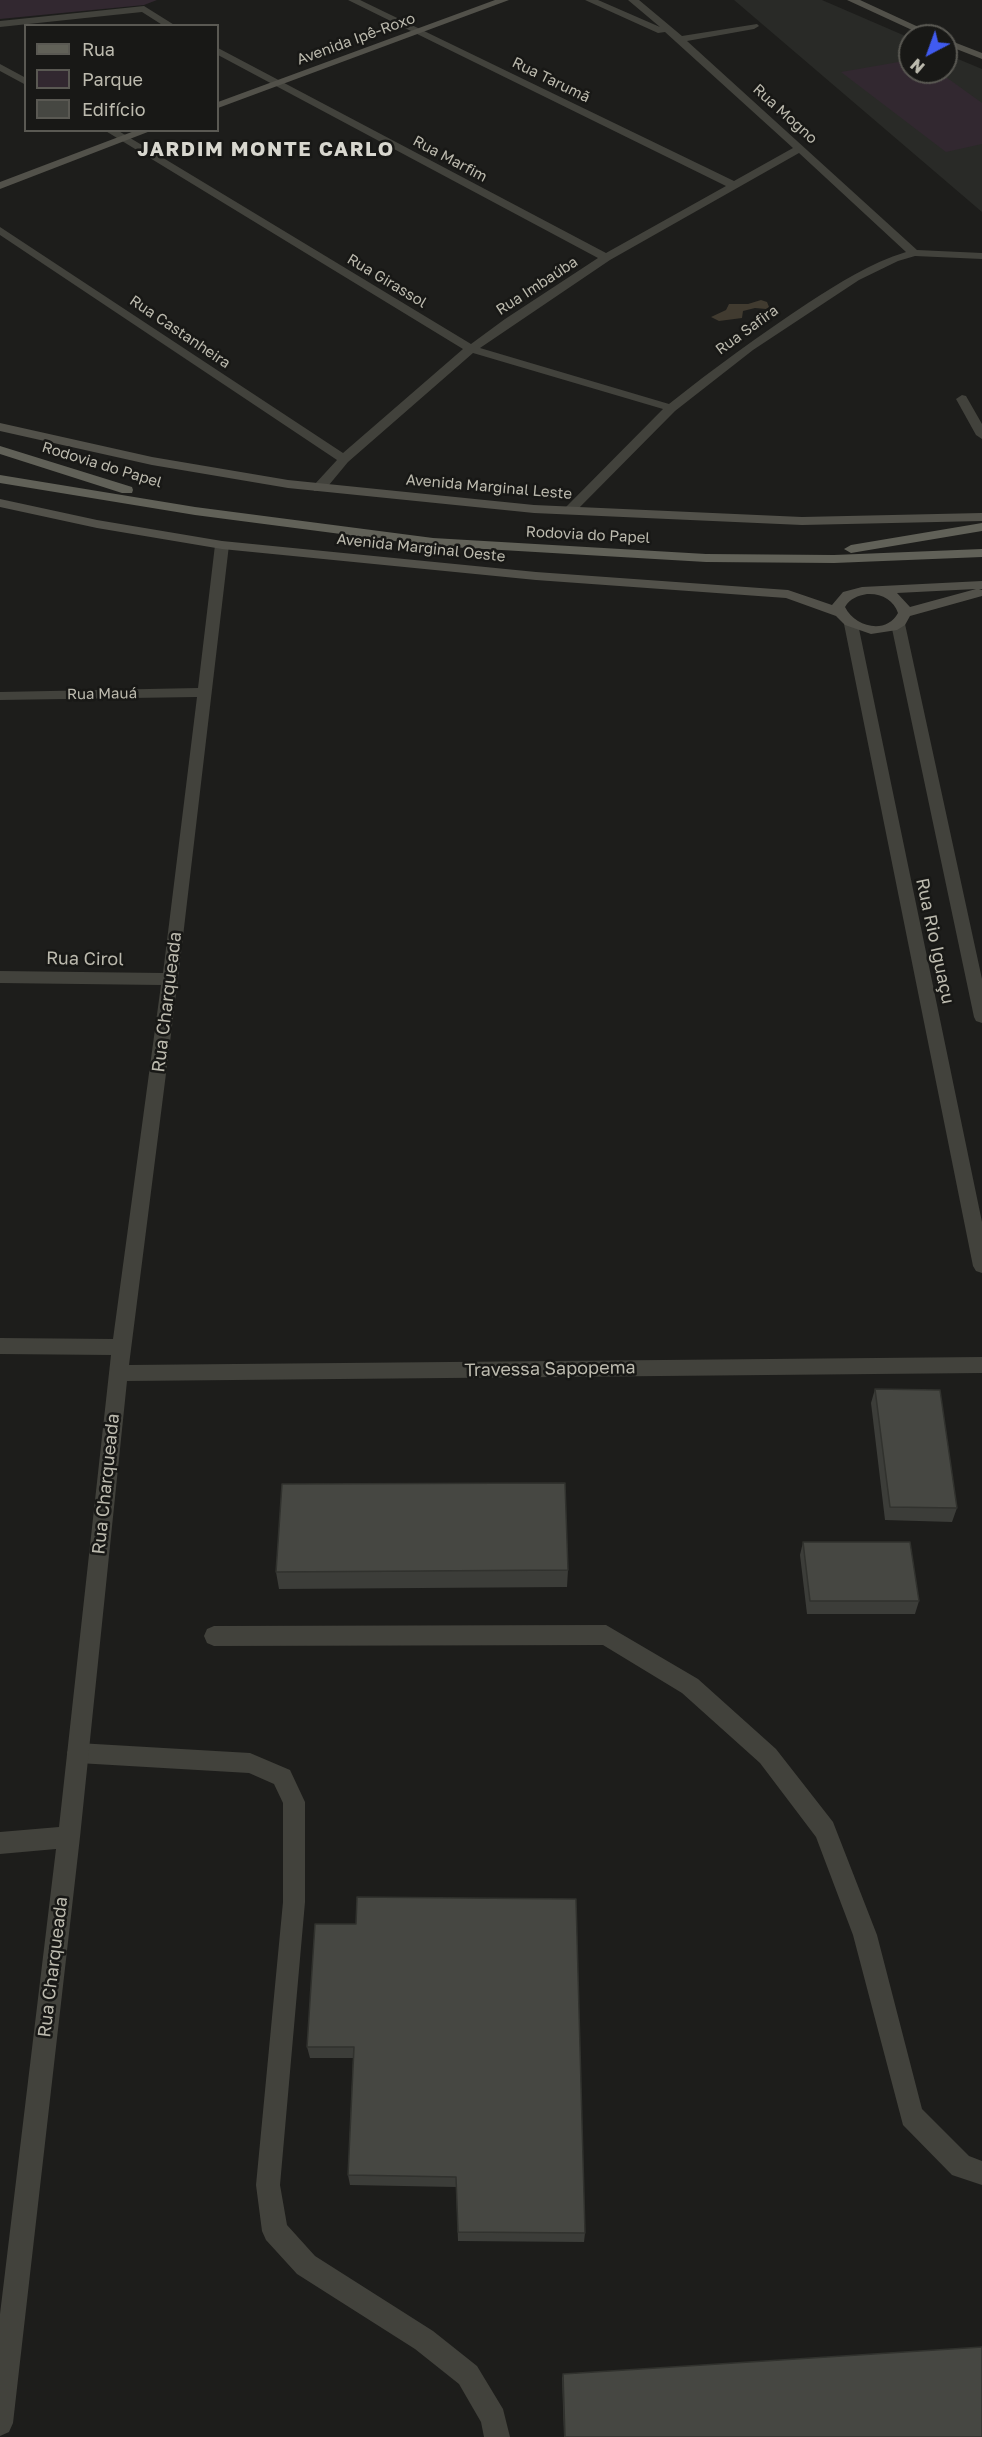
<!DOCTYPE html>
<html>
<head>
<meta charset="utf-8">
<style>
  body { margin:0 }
  #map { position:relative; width:982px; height:2437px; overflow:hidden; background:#1d1d1b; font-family:"Golos Text",sans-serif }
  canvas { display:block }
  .legend { position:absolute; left:24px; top:24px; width:195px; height:108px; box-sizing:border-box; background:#181816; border:2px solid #5a5953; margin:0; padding:8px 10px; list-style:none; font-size:18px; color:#bcbaae }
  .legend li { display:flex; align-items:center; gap:12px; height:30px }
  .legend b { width:30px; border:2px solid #5a5953 }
  .north { position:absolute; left:898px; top:24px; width:60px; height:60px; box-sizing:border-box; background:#181816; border:2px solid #5a5953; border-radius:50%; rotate:221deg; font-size:16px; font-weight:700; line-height:24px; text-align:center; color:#bcbaae }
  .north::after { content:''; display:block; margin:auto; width:21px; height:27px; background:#405bf0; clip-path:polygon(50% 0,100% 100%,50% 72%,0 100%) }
</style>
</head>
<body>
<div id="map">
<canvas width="982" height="2437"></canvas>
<ul class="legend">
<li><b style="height:8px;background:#616158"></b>Rua</li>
<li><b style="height:16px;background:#322830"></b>Parque</li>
<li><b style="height:16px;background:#464742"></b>Edifício</li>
</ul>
<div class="north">N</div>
</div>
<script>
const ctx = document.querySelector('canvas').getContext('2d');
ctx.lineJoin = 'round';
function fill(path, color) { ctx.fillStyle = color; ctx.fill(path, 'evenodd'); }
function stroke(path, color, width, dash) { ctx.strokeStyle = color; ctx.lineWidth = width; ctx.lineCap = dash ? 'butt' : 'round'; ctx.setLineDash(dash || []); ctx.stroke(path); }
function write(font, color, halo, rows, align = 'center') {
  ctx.font = font + ' "Golos Text",sans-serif'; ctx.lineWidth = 5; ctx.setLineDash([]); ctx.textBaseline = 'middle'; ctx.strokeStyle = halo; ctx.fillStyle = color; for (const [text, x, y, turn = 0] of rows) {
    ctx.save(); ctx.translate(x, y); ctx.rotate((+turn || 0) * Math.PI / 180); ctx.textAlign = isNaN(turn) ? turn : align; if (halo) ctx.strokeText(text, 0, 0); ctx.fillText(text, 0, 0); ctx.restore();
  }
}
const built = new Path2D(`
  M734,0h88l88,38v34h36v-18l36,15v143z`);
const green = new Path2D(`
  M0,0h157l-13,5 -144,14z
  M910,60v12h29l43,31v41l-36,8 -105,-80z`);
const water = new Path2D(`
  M761,300l6,2 2,5 -3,2 -11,-1 -12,3 -1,7 -23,3 -8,-4 15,-7 3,-6h19z`);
const lane = new Path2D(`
  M962,395l4,1 16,28v15l-6,-4 -20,-36z
  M606,1625l92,54 78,70 57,73 44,113 45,174 47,47 13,5v24l-30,-10 -49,-50 -50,-190 -37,-98 -56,-74 -78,-70 -79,-48 -389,1 -7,-3 -3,-7 3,-7 7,-3z
  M78,1743l172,10 40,17 15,32v100l-25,283 7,40 28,31 118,75 44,35 26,43 7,28h-26l-3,-15 -22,-38 -44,-35 -118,-75 -31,-34 -4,-9 -6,-46 27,-283v-99l-9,-19 -25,-11 -171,-10 -8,-3 -3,-7 3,-7z`);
const street = new Path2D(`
  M348,0h12l374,181 59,-33 -128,-116 -7,1 -73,-33h13l62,27 -32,-27h11l43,36 75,-12 2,2 -5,3 -67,12 230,209 65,3v6l-67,-3 -17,5 -39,19 -106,70 -78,61 -101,102h-10l-1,-3 100,-101 -190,-56 -125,109 -24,29h-10l-1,-3 1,-3 23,-25 -337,-225v-8l343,226 120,-104 -359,-219h13l354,214 34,-25 93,-61 -380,-203v-7l388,205 120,-67zM799,153l107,99c-36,11 -67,31 -98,51 -48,32 -94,65 -139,101l-189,-56 130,-88z
  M144,6l32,20h-12l-22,-14 -142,15v-6z
  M0,64l26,14v7l-26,-14z
  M222,541l7,4 -51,434 -49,386 853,-8v16l-855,8 -47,456 -67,586 -4,9 -9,4v-122l56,-465 -56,5v-22l59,-5 52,-472 -111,-1v-16l113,1 48,-354 -161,-2v-12l163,2 34,-276 -197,3v-8l198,-4 17,-143z
  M851,620l7,4 124,598v51l-6,-2 -3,-5 -129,-642z
  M898,620l7,4 77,355v44l-6,-2 -2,-4 -83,-393z`);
const secondary = new Path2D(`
  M495,0h14l-291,108v-6z
  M847,0h13l78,36h-13z
  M946,39l36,14v6l-36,-14z
  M137,130h16l-153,59v-7z
  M0,423l152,34 136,23 246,25 268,12 180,-4v8l-180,4 -268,-12 -246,-25 -136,-23 -152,-34z
  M0,499l97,21 125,21 314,31 252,18 44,15 11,-13 19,-5 120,-6v8h-3l3,1v6l-72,20 -5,9 -8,5 -26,4 -26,-9 -9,-9 -50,-18 -250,-18 -314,-31 -125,-21 -97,-21zM976,589l-66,18 -13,-14zM867,594c14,-1 27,6 31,19 -12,22 -43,14 -53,-6 5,-9 13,-11 22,-13z`);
const primary = new Path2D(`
  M0,446l132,41 1,3 -1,3h-10l-122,-39z
  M0,475l195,32 238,31 273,16 128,1 148,-6v8l-148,6 -128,-1 -273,-16 -238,-31 -195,-32z
  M982,523v8l-131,22 -7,-4 7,-4z`);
const wall = new Path2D(`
  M875,1389l82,119 -5,14 -67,-2 -14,-117z
  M803,1542l116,59 -4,13h-108l-7,-59z
  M568,1570l-1,17 -288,2 -3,-17z
  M315,1924l270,309 -1,9 -126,-1 -2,-54 -106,-2 -2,-10 5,-117h-43l-3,-11z
  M563,2374l419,63h-418l-2,-59z`);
const building = new Path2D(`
  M875,1389l65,1 17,118 -67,-1z
  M565,1483l3,87 -292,2 6,-88z
  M803,1542h107l9,59h-109z
  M357,1897l219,2 9,334 -127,-1 -2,-55 -108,-2 6,-128h-47l8,-123h41z
  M982,2347v90h-417l-2,-63z`);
const farStreetnames = [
  ["Avenida Ipê-Roxo",356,39,-20],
  ["Rua Tarumã",551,80,26],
  ["Rua Mogno",785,114,42],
  ["Rua Marfim",450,159,28],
  ["Rua Girassol",387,281,31],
  ["Rua Imbaúba",537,286,-33],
  ["Rua Safira",747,330,-36],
  ["Rua Castanheira",180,332,34],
  ["Rodovia do Papel",102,465,17],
  ["Avenida Marginal Leste",489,487,5],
  ["Rodovia do Papel",588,535,3],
  ["Avenida Marginal Oeste",421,548,6],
  ["Rua Mauá",102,694,-1]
];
const streetNames = [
  ["Rua Rio Iguaçu",935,941,78],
  ["Rua Cirol",85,959,1],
  ["Rua Charqueada",167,1002,-83],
  ["Travessa Sapopema",550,1369,-1],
  ["Rua Charqueada",106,1484,-84],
  ["Rua Charqueada",53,1967,-83]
];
const farDistrictnames = [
  ["JARDIM MONTE CARLO",266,150]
];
fill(built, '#292a27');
fill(green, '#322830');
fill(water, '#413b30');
fill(lane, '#42423c');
fill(street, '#42423c');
fill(secondary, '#52514a');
fill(primary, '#616158');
fill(wall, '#3c3d39');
fill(building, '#464742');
stroke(building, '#31322e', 1.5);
write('15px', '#bcbaae', '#181816', farStreetnames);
write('18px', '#bcbaae', '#181816', streetNames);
ctx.letterSpacing = '1.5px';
write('bold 20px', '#d8d7cf', '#181816', farDistrictnames);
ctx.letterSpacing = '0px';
</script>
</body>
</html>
